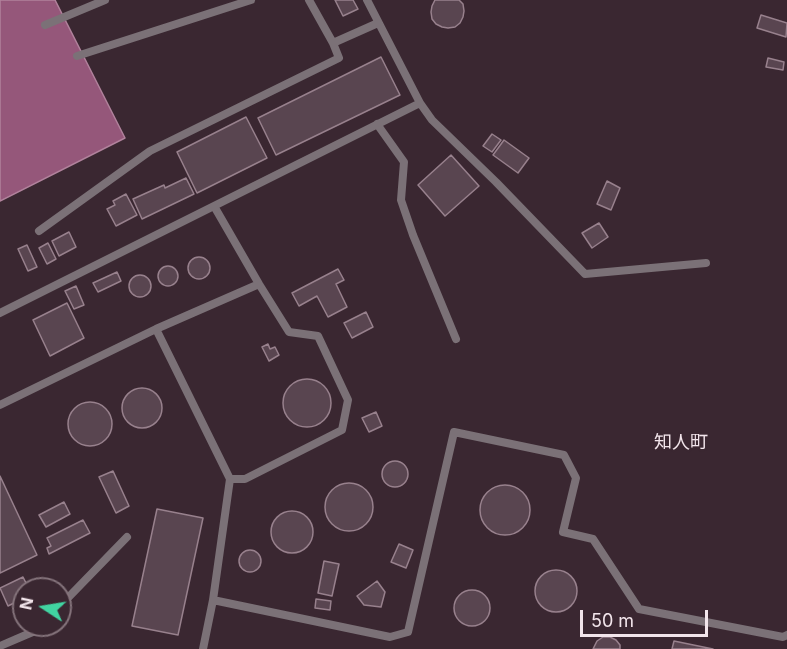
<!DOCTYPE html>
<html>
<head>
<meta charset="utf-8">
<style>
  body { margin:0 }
  #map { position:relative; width:787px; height:649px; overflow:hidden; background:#3a2731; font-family:Inter,sans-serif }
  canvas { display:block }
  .north { position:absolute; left:12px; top:577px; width:60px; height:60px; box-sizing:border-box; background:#3a2731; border:2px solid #84737b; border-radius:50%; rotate:282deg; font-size:16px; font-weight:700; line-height:24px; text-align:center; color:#f2e5eb }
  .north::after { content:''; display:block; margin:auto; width:21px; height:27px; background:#41d4a1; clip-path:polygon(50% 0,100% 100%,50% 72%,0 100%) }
  .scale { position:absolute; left:580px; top:610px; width:128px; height:27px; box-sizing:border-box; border:3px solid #f2e5eb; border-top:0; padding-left:8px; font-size:18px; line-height:21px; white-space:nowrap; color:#f2e5eb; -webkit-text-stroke:4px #3a2731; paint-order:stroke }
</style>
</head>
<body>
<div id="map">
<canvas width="787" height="649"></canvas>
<div class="north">N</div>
<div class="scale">50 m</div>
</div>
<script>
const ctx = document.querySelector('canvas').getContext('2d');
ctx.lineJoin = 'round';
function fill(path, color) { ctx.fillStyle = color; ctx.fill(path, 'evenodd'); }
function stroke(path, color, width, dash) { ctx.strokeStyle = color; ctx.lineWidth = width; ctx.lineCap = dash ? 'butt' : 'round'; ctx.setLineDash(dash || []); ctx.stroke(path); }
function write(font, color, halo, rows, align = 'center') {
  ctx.font = font + ' Inter,"Noto Sans JP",sans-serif'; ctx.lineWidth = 4.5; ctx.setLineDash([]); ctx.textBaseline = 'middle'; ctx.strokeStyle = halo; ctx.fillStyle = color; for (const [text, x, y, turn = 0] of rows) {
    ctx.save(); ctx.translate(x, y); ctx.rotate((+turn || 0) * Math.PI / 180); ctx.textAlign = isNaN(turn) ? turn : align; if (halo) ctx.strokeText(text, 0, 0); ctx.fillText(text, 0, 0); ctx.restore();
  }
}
const water = new Path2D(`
  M0,0h55l70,138 -125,63z`);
const building = new Path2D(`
  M335,0h18l5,9 -15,7z
  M435,0h24l4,4 1,7 -1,6 -3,6 -5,4 -7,1 -6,-1 -6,-3 -4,-5 -1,-7 1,-6z
  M761,15l26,8 -1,14 -29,-9z
  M381,57l19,38 -124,60 -18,-37z
  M768,58l16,4 -1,8 -17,-3z
  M246,117l21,41 -70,35 -20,-41z
  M492,134l9,6 -9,12 -9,-6z
  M504,140l25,18 -11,15 -25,-18z
  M451,155l28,31 -34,30 -27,-31z
  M186,178l8,16 -52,25 -9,-20 31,-14 1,3z
  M607,181l13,7 -9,22 -14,-6z
  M126,194l11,21 -21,11 -9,-17 8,-4 -2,-4z
  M599,223l9,14 -16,11 -10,-15z
  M69,232l7,15 -17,9 -7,-15z
  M48,243l8,16 -9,5 -8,-16z
  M27,245l10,22 -9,4 -10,-22z
  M188 268a11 11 0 1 1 22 0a11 11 0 1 1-22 0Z
  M158 276a10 10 0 1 1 20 0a10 10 0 1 1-20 0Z
  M338,269l6,11 -8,4 11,23 -19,10 -11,-21 -18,10 -7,-13z
  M117,272l4,9 -23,11 -5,-9z
  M129 286a11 11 0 1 1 22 0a11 11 0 1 1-22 0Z
  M76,286l8,19 -10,4 -9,-18z
  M67,303l17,35 -34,18 -17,-36z
  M366,312l7,15 -21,11 -8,-15z
  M268,344l2,5 5,-2 4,8 -10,6 -7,-14z
  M283 403a24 24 0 1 1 48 0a24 24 0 1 1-48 0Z
  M122 408a20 20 0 1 1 40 0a20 20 0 1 1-40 0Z
  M68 424a22 22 0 1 1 44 0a22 22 0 1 1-44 0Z
  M376,412l6,14 -13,6 -7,-14z
  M382 474a13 13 0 1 1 26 0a13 13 0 1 1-26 0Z
  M113,471l16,35 -13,7 -17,-36z
  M0,476l37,79 -37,18z
  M325 507a24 24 0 1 1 48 0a24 24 0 1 1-48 0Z
  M480 510a25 25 0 1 1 50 0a25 25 0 1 1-50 0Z
  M64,502l6,12 -24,13 -7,-12z
  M157,509l46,9 -25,117 -46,-9z
  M271 532a21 21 0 1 1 42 0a21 21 0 1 1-42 0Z
  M83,520l7,13 -41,21 -2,-6 4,-2 -4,-8z
  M399,544l14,6 -7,18 -15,-6z
  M239 561a11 11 0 1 1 22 0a11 11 0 1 1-22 0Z
  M324,561l15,3 -7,32 -14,-3z
  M535 591a21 21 0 1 1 42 0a21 21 0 1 1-42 0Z
  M23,577l6,12h-5v9l-16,8 -8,-18z
  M377,581l8,11 -4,15 -17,-2 -7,-9z
  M454 608a18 18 0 1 1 36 0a18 18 0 1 1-36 0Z
  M316,599l15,2 -1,9 -15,-2z
  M603,637h7l6,3 4,5v4h-27l4,-8z
  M674,641l39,8h-41z`);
const service = new Path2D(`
  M367,0l53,103 12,17 64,62 89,92 121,-11
  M45,25l60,-25
  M333,43l45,-20
  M77,56l174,-56
  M377,124l27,38 -3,38 12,35 43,104
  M214,206l45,78 30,48 29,4 30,64 -6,30 -97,49h-15
  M39,231l111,-80 189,-93 -6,-15 -24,-43
  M0,313l420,-210
  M156,329l74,150 -17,121 -10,49
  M0,405l156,-76 103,-45
  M213,600l177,37 18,-5 46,-200 110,23 12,23 -13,54 30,7 46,70 144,28 4,-2
  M60,606l67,-69
  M0,646l35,-15 6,-6`);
const quarterNames = [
  ["知人町",681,443]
];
fill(water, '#95577a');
stroke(water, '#b1829c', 1.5);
fill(building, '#594550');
stroke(building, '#98818d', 1.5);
stroke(service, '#7b7177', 8);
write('18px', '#f2e5eb', '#3a2731', quarterNames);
</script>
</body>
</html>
